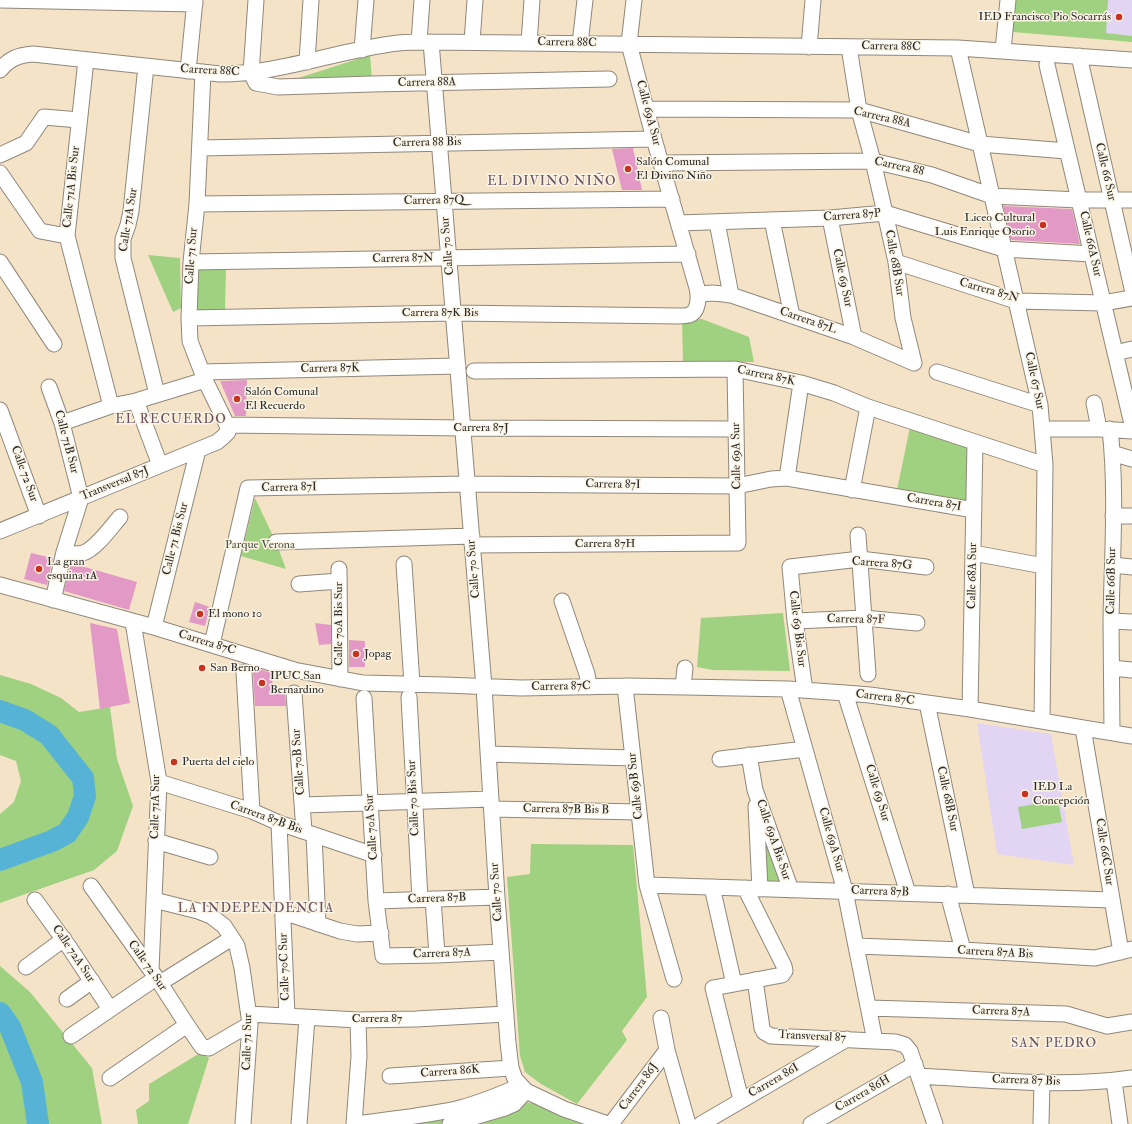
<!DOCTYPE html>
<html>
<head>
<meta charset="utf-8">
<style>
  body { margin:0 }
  canvas { display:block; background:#f5e3c8 }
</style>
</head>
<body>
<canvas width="1132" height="1124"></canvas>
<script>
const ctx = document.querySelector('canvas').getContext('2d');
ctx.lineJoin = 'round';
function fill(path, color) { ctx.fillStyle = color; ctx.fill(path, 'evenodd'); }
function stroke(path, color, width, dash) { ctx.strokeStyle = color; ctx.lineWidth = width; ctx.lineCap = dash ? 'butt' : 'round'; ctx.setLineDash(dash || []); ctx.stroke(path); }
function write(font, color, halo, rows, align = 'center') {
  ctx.font = font + ' "IM FELL Double Pica",serif'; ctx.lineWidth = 3; ctx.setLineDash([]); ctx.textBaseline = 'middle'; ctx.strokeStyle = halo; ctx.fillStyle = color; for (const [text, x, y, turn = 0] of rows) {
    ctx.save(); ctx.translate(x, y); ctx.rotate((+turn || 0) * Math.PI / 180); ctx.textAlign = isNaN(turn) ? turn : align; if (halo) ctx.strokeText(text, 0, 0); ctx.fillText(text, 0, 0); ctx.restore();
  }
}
const built = new Path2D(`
  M1108,0h24v36l-27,-3z
  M977,723l74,11 23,131 -77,-11z`);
const green = new Path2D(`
  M1016,0h92l-2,33 26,3v6l-119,-10z
  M370,55l2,25 -89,3z
  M148,255l32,3 1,50 -8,4z
  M195,268h31l-1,42 -30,1z
  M702,319l47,18 5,25h-71l-1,-42z
  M910,427l58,18 -2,56 -69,-11z
  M255,498l21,44 10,27 -45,-13z
  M783,613l7,58 -77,-1 -16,-3 4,-49z
  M0,675l31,9 30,14 18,14 31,-5 7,52 16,47 -16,45 -23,19 -94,33v-89l14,-12 7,-21 -5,-20 -16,-6z
  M1058,800l4,22 -40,7 -4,-22z
  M758,803l27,81 -19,-2z
  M531,844l102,1 14,152 -25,34 5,9 -50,64 -36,-20 -16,-12 -5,-16 -13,-179 23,-3z
  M0,966l30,26 62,76 10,56h-102z
  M200,1053l9,5 -21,66h-50l-2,-14 13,-9v-17z
  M511,1100l32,5 53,19h-207z`);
const river = new Path2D(`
  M0,711l25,9 24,15 34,43 2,18 -7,21 -11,16 -15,8 -52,19
  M0,1013l10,14 22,55 6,42`);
const building = new Path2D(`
  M633,148l9,42h-20l-10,-41z
  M1003,206l69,3 8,35 -69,-4z
  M247,380l-1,36h-11l-15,-35z
  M31,553l22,5 -6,27 -23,-6z
  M71,563l66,19 -8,28 -65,-19z
  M195,602l15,5 -5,19 -16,-4z
  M90,623l27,6 13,74 -30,6z
  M315,623l16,2v19l-12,1z
  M349,640l16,1v26h-16z
  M252,667l20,6 1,21h12l1,12h-31l-2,-35z`);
const minor = new Path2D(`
  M0,0l195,4
  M256,0l-5,73 5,10 22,4 94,-3 237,-5
  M419,42l3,-42
  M431,42l53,645 13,210 11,146 3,25 4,11 11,12
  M472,42l3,-42
  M529,43l3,-43
  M580,44l5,-44
  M809,47l4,-47
  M849,47l10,63 14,51 12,52 11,49 7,56 11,45
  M958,48l82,357 5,60 -3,256
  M362,50l4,-50
  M1003,50l5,-50
  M1079,56l53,232
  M86,60l-19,176 44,170
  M307,62l4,-62
  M1047,65l85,359
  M146,66l-15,145 -3,14 -5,14v19l34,136
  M0,70c9,-11 18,-15 33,-16l187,20c61,0 118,-24 178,-31 11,-1 22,-1 33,-1l527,6 174,12
  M188,71l7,-71
  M646,109l213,1 121,34 87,7
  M200,148l454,-9
  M0,155l26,-12 18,-26 35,3
  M661,163l212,-2 59,14 60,21 87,4h53
  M0,173l40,58 27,5
  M197,204l475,-5
  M830,218l24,119
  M772,220l20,96
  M717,222l14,73
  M678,223l152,-5 55,-5 119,36 88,5
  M0,262l54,82
  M191,262l497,-8
  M896,262l120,39 87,2 29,-5
  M699,295c11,-3 20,-2 32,0l123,42 60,26
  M189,318l264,-5 225,3c4,0 8,0 11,-1 10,-3 10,-19 8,-27l-43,-149 -25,-95 5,-44
  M1115,353l17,-4
  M474,371l261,-2 66,14 33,10 34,14 177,58
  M202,372l256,-6
  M937,372l103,33
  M49,387l13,36 19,75 -17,54 -11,48
  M136,401l24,64
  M1094,403l5,26
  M0,410l39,106
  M62,423l49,-17 25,-5 69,-21
  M227,425l236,3 273,1
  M1043,429h56l33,2
  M1110,429c7,64 2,128 1,191 0,38 1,75 1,112
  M1112,453l20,6
  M787,478l14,-95
  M852,490l16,-83
  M1113,516h19
  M0,531l217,-89 6,-5 5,-5 -1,-7 -22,-45 -15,-39 -1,-23 2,-56 6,-58 6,-132
  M858,535l10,139
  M276,542l196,-6
  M472,545l266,-2 -3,-174
  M64,552c6,1 13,3 19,1 13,-4 28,-26 37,-36
  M973,553l71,13
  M404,564l8,120
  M1113,565l19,2
  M339,569l1,110
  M299,584l40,-3
  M0,585l154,42 140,43 69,13 82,2 76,3 104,-2 60,1 103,2 57,4 25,2 100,14 162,27
  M562,601l25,73 2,13
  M795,621l69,-3 53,5
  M1111,621l21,1
  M133,622l26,160 -8,188
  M154,627l44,-177
  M212,644l36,-156 219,-4 270,2 34,-7 16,-1 187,32
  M1112,668l20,2
  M244,672l8,139
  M625,686l22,199 27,94
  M683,686l2,-18
  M788,689l57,202 30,150
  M805,690l-10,-69 -5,-54 70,-8 66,8
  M294,693l10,138
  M845,693l63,200
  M409,697l11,202
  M364,698l12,203 7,55 54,-1 64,-3
  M927,703l40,192
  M970,709l5,-267
  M1083,728l38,224
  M488,754l145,4
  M749,755l6,35 36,100
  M720,759l85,-10
  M159,782l93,29 27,12 95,32
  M302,805l189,-6
  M756,806l4,83
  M492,809l147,3
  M279,823l8,193
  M314,835l4,89
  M156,841l54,16
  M647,885l465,15
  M91,886l69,97 27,42 15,22 7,1 41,-24
  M712,887l22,97
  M948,894l15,56
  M433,899l4,56
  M35,900l34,47 41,62
  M154,900l44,11 13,5 13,10 8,12 5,8 5,22 8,56 -7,100
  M376,901l121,-4
  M283,912l57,19 17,3 24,-1
  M856,946l107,4 132,8 37,-9
  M26,967l38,-28
  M755,980l7,48 2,4 7,4 124,6 10,3 5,6 25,73
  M160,983l72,-45
  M67,999l25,-18
  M869,1008l197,6 41,12 25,-4
  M249,1014l109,6 58,-1 90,-5
  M661,1018l6,32 21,74
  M71,1036l85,-58
  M390,1076l121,-8
  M919,1076c70,4 144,12 213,2
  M110,1078l77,-53
  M1114,1081l6,43
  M741,1100l-28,-112 69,-13 3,-4 -1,-5 -39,-78
  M299,1124l8,-106
  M354,1124l5,-68 -1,-36
  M358,1124c32,-5 65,-8 98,-15 22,-5 43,-14 64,-23
  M450,1124l55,-16 9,-4 12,-13 38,18 44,15
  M611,1124l56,-74
  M701,1124l146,-85
  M811,1124l104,-60
  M1041,1124l1,-42`);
const markers = [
  [1119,17,4,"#c8321e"],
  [628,169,4,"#c8321e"],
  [1043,225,4,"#c8321e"],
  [237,399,4,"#c8321e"],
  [39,569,4,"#c8321e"],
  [200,614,4,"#c8321e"],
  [356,654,4,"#c8321e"],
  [202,668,4,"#c8321e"],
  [262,683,4,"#c8321e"],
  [174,762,4,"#c8321e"],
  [1025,794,4,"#c8321e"]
];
const poiNames = [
  ["IED Francisco Pio Socarrás",1111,17,"right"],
  ["Salón Comunal",636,162],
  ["El Divino Niño",636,176],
  ["Liceo Cultural",1035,218,"right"],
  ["Luis Enrique Osorio",1035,232,"right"],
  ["Salón Comunal",245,392],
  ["El Recuerdo",245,406],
  ["La gran",47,562],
  ["esquina 1A",47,576],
  ["El mono 10",208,614],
  ["Jopag",364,654],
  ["San Berno",210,668],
  ["IPUC San",270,676],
  ["Bernardino",270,690],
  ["Puerta del cielo",182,762],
  ["IED La",1033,787],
  ["Concepción",1033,801]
];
const streetNames = [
  ["Carrera 88C",567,43,1],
  ["Carrera 88C",891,47,1],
  ["Carrera 88C",210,71,3],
  ["Carrera 88A",427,83,-1],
  ["Calle 69A Sur",648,113,75],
  ["Carrera 88A",882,118,13],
  ["Carrera 88 Bis",427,143,-1],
  ["Carrera 88",899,167,12],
  ["Calle 66 Sur",1105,172,77],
  ["Calle 71A Bis Sur",72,187,-84],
  ["Carrera 87Q",434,201,-1],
  ["Carrera 87P",852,216,-4],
  ["Calle 71A Sur",129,220,-81],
  ["Calle 66A Sur",1090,244,77],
  ["Calle 70 Sur",448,246,-95],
  ["Calle 71 Sur",192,256,-86],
  ["Carrera 87N",403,259,-1],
  ["Calle 68B Sur",894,263,80],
  ["Calle 69 Sur",842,278,78],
  ["Carrera 87N",989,291,16],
  ["Carrera 87K Bis",440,313],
  ["Carrera 87L",808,321,19],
  ["Carrera 87K",330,369,-1],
  ["Carrera 87K",766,376,12],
  ["Calle 67 Sur",1034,381,78],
  ["Carrera 87J",481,428],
  ["Calle 71B Sur",66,442,75],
  ["Calle 69A Sur",737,456,-91],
  ["Calle 72 Sur",24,474,70],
  ["Transversal 87J",115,484,-22],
  ["Carrera 87I",613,485,1],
  ["Carrera 87I",289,488,-1],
  ["Carrera 87I",934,503,10],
  ["Calle 71 Bis Sur",176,539,-76],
  ["Carrera 87H",605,544],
  ["Carrera 87G",882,564,4],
  ["Calle 70 Sur",474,569,-95],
  ["Calle 68A Sur",973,576,-89],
  ["Calle 66B Sur",1112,581,-89],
  ["Carrera 87F",856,620,1],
  ["Calle 70A Bis Sur",339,624,-90],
  ["Calle 69 Bis Sur",797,629,83],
  ["Carrera 87C",207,643,17],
  ["Carrera 87C",561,687,-1],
  ["Carrera 87C",885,698,7],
  ["Calle 70B Sur",299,762,-94],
  ["Calle 69B Sur",636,786,-96],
  ["Calle 69 Sur",877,793,73],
  ["Calle 70 Bis Sur",414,798,-93],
  ["Calle 68B Sur",947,799,78],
  ["Calle 71A Sur",156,807,-89],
  ["Carrera 87B Bis B",566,810,1],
  ["Carrera 87B Bis",266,818,20],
  ["Calle 70A Sur",372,827,-94],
  ["Calle 69A Bis Sur",773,840,71],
  ["Calle 69A Sur",831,840,74],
  ["Calle 66C Sur",1104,852,81],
  ["Calle 70 Sur",497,892,-94],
  ["Carrera 87B",880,892,2],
  ["Carrera 87B",437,899,-2],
  ["Carrera 87A Bis",995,953,3],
  ["Calle 72A Sur",73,954,56],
  ["Carrera 87A",442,954,-2],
  ["Calle 72 Sur",147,966,55],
  ["Calle 70C Sur",285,967,-92],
  ["Carrera 87A",1001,1012,2],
  ["Carrera 87",377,1019],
  ["Transversal 87",812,1037,3],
  ["Calle 71 Sur",248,1042,-89],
  ["Carrera 86K",450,1072,-4],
  ["Carrera 86I",774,1081,-30],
  ["Carrera 87 Bis",1026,1081,2],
  ["Carrera 86J",639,1087,-53],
  ["Carrera 86H",863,1094,-30]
];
const parkNames = [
  ["Parque Verona",260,545]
];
const neighbourhoodNames = [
  ["EL DIVINO NIÑO",552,182],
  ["EL RECUERDO",171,420],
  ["LA INDEPENDENCIA",256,909],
  ["SAN PEDRO",1054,1044]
];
fill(built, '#e2d4f3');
fill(green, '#9fd181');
stroke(river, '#57b3d5', 22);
fill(building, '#e299c6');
stroke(minor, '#90877a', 17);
stroke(minor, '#fff', 15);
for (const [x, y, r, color] of markers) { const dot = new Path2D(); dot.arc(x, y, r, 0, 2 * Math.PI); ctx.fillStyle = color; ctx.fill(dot); stroke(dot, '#fcf5e5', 1.5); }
write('12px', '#2b2b2b', '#fcf5e5', poiNames, 'left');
write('12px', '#2b2b2b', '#fcf5e5', streetNames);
write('12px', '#485440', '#fcf5e5', parkNames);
ctx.letterSpacing = '1px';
write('13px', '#6b5261', '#fcf5e5', neighbourhoodNames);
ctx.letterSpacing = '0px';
</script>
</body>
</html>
